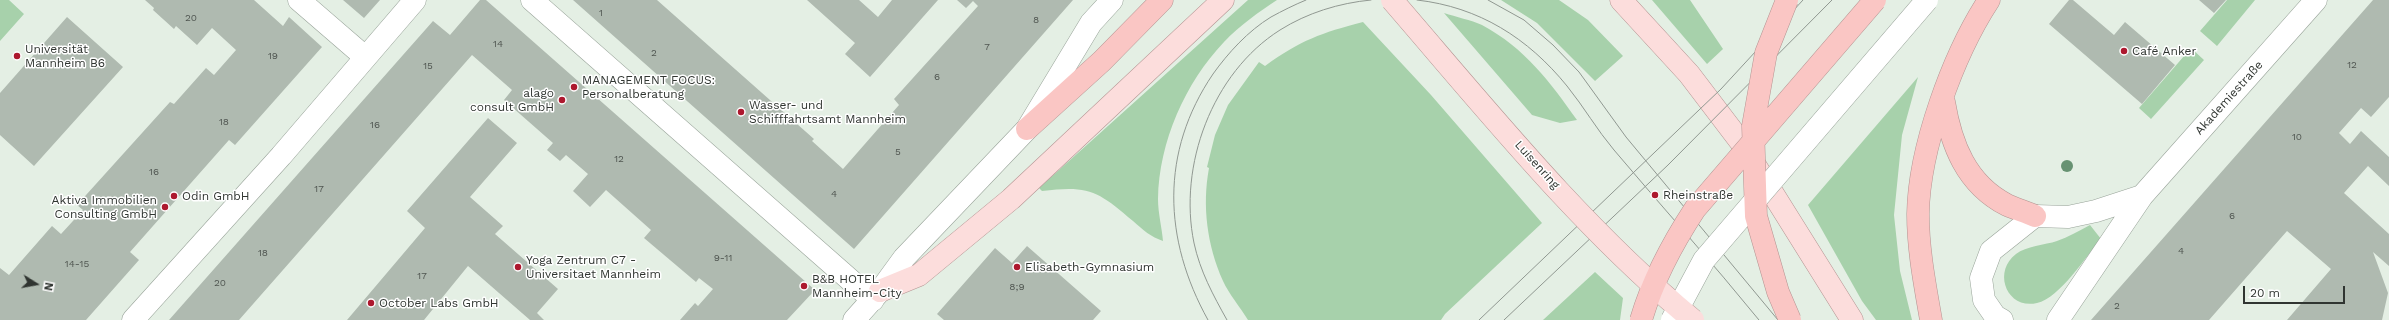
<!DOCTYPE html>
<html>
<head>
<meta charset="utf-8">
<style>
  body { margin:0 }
  #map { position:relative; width:2389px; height:320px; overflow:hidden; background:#e4efe4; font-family:"Work Sans",sans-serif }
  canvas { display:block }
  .north { position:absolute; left:16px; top:264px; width:40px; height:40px; -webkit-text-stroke:3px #fff; paint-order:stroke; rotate:101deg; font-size:11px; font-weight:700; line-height:16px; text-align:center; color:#303531 }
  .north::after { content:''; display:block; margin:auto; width:14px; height:18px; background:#303531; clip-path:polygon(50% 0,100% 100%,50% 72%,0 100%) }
  .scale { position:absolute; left:2243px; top:286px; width:102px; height:18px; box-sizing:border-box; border:2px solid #303531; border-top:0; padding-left:5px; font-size:12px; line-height:14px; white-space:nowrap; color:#303531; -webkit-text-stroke:3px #fff; paint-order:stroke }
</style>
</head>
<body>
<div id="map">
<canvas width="2389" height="320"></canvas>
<div class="north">N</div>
<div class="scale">20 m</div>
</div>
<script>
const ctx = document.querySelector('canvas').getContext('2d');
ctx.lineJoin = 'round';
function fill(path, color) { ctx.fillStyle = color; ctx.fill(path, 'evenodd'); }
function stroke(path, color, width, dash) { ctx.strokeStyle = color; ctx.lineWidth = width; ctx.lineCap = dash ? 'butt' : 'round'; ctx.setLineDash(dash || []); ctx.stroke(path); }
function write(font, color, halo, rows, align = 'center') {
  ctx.font = font + ' "Work Sans",sans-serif'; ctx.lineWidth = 3; ctx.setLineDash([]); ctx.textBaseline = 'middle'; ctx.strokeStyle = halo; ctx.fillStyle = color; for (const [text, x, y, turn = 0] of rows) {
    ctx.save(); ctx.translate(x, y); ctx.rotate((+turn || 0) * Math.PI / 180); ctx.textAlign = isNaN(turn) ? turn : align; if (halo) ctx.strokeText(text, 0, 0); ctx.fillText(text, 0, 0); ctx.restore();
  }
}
const green = new Path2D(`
  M0,0h9l15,14 -24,27z
  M1248,0h29c-18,12 -37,25 -53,42 -39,41 -65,100 -66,157 0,14 4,29 5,42 -12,-4 -20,-11 -30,-20 -35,-30 -44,-36 -91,-30l-3,-3z
  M1501,0h58l29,20 35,36 -28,25 -58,-58z
  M1652,0h38l33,49 -16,15z
  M2227,0h28l-38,46 -17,-15z
  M1444,13c12,4 27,7 38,12 43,23 68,57 95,95l-17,3 -28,-8z
  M1363,22l68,73 111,128 -97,91 -4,6h-193c-8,-13 -19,-26 -25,-39 -16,-36 -21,-75 -14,-113l-2,-1 8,-32 13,-30 31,-43 6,4c36,-26 56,-33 98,-44z
  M2191,48l13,12 -53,59 -12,-11z
  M1918,77l-16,58 -8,80 6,56 12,49h-36l-14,-19 -54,-96z
  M2090,225l11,14c-15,17 -41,59 -64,64 -30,7 -45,-31 -21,-49 10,-8 29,-9 41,-13 11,-4 22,-10 33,-16z
  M1595,272l28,26 -3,22h-77z`);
const building = new Path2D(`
  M145,0h109l29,26 6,-9 33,30 -87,98 -6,-5 -99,112 9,8 -53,60h-86v-52l9,7 43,-49 9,8 22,-24 -6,-5 93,-103 4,2 32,-36 8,7 22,-25 -24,-22 -15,17 -21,-19 -2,3 -21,-19 1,-2z
  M343,0h37l-16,18z
  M480,0h6l329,290 -28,30h-107l15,-17 3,3 15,-17 -14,-11 -3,4 -52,-44 7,-8 -45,-40 -16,17 -17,-16 15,-17 -22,-19 -6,6 -13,-11 6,-7 -49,-43 8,-10 -40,-35 -233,265h-70l264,-299 17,14z
  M573,0h84l157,139 -2,2 31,28 56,-64 -5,-6 84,-93 -5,-5 -7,7 -9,-8h116l-219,249z
  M807,0h52l19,17 14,-17h46l-68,77 -25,-23 10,-11z
  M2069,0h4l41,35 11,-13 50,43 -33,39 -93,-80z
  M2199,0h27l-12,13z
  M2373,0h16v97l-18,20 -10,-9 -22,25 11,11 11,-13 28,26v29l-21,-20 -24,27 45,41v32l-16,-14 15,41 -6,27h-95l44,-51 -44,-38 -78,89h-118z
  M67,17l56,50 -89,99 -34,-31v-42z
  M488,118l29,25 -47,54 33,29 -8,8 63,55 -21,24 7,7h-14l-62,-54 -44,54h-77l78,-92 -18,-17z
  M1027,246l74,65 -8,9h-149l-7,-6 58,-66 17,15z`);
const minor = new Path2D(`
  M299,0l66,57
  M532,0l341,300
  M133,320l148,-164 134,-156
  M854,320l26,-29 24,-33 123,-129 64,-106 21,-23
  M2002,320l-7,-4 -11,-16 -3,-22 10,-27 44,-35 33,1 28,-6 46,-15
  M2058,320l84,-124 174,-196`);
const major = new Path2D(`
  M1621,0l68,74 51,67 112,179
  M880,291l39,-16 92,-76 212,-199`);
const highway = new Path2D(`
  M1944,102c7,42 22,82 63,103 9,4 19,7 28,11
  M1027,129l75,-68 60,-61
  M1931,320c-6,-35 -13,-70 -13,-106 1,-66 35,-159 71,-214`);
const tram = new Path2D(`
  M1417,0c62,7 111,38 150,86 17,21 30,44 47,64 48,57 98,112 145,170
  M1488,0l36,20 29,25 26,27 47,65 152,183
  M1208,320c-45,-81 -48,-168 5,-246 15,-21 35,-43 58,-57 11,-6 23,-12 35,-17
  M1227,320c-14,-25 -27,-49 -33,-77 -16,-77 18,-170 86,-213 27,-17 59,-27 91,-30
  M1479,320l242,-231 82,-89
  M1504,320l164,-155 164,-165`);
const minorBridge = new Path2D(`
  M1672,320l32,-60 223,-260`);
const majorBridge = new Path2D(`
  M1392,0c95,110 188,226 301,320`);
const highwayBridge = new Path2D(`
  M1787,0l-21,53 -13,73 3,90 22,76 12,28
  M1641,320c12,-41 31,-76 54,-111l180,-209`);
const trees = [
  [2067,166]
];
const markers = [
  [2124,51,4,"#ad182e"],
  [17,56,4,"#ad182e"],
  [574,87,4,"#ad182e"],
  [562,100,4,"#ad182e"],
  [741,112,4,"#ad182e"],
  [1655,195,4,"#ad182e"],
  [174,196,4,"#ad182e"],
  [165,207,4,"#ad182e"],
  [518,267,4,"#ad182e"],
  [1017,267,4,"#ad182e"],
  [804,286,4,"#ad182e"],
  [371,303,4,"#ad182e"]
];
const numberNames = [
  ["1",601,13],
  ["20",191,18],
  ["8",1036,20],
  ["14",498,44],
  ["7",987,47],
  ["2",654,53],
  ["19",273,56],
  ["12",2352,65],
  ["15",428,66],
  ["6",937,77],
  ["18",224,122],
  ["16",375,125],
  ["10",2297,137],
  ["5",898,152],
  ["12",619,159],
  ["16",154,172],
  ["17",319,189],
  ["4",834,194],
  ["6",2232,216],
  ["4",2181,251],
  ["18",263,253],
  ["9-11",723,258],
  ["14-15",77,264],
  ["17",422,276],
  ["20",220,283],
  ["8;9",1017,287],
  ["2",2117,306]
];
const poiNames = [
  ["Universität",25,49],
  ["Mannheim B6",25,63],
  ["Café Anker",2132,51],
  ["MANAGEMENT FOCUS:",582,80],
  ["Personalberatung",582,94],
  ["alago",554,93,"right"],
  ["consult GmbH",554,107,"right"],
  ["Wasser- und",749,105],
  ["Schifffahrtsamt Mannheim",749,119],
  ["Rheinstraße",1663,195],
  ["Odin GmbH",182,196],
  ["Aktiva Immobilien",157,200,"right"],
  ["Consulting GmbH",157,214,"right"],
  ["Yoga Zentrum C7 -",526,260],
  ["Universitaet Mannheim",526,274],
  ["Elisabeth-Gymnasium",1025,267],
  ["B&B HOTEL",812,279],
  ["Mannheim-City",812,293],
  ["October Labs GmbH",379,303]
];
const streetNames = [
  ["Akademiestraße",2229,98,-48],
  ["Luisenring",1537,165,48]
];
fill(green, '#a7d1ab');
fill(building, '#afbab0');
stroke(minor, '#98a399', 23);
stroke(major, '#b39391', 23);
stroke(highway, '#b39391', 23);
stroke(minor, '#fff', 22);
stroke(major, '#fcdddc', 22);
stroke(highway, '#fac6c4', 22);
stroke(tram, '#909891', 1);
stroke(minorBridge, '#98a399', 23, []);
stroke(majorBridge, '#b39391', 23, []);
stroke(highwayBridge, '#b39391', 23, []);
stroke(minorBridge, '#fff', 22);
stroke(majorBridge, '#fcdddc', 22);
stroke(highwayBridge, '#fac6c4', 22);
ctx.fillStyle = '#679272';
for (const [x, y] of trees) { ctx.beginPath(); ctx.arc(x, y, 6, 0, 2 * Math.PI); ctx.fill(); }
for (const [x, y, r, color] of markers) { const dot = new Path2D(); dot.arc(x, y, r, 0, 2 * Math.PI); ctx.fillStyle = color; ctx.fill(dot); stroke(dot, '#fff', 1.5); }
write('10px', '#505651', null, numberNames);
write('12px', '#303531', '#fff', poiNames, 'left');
write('12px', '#303531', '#fff', streetNames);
</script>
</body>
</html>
